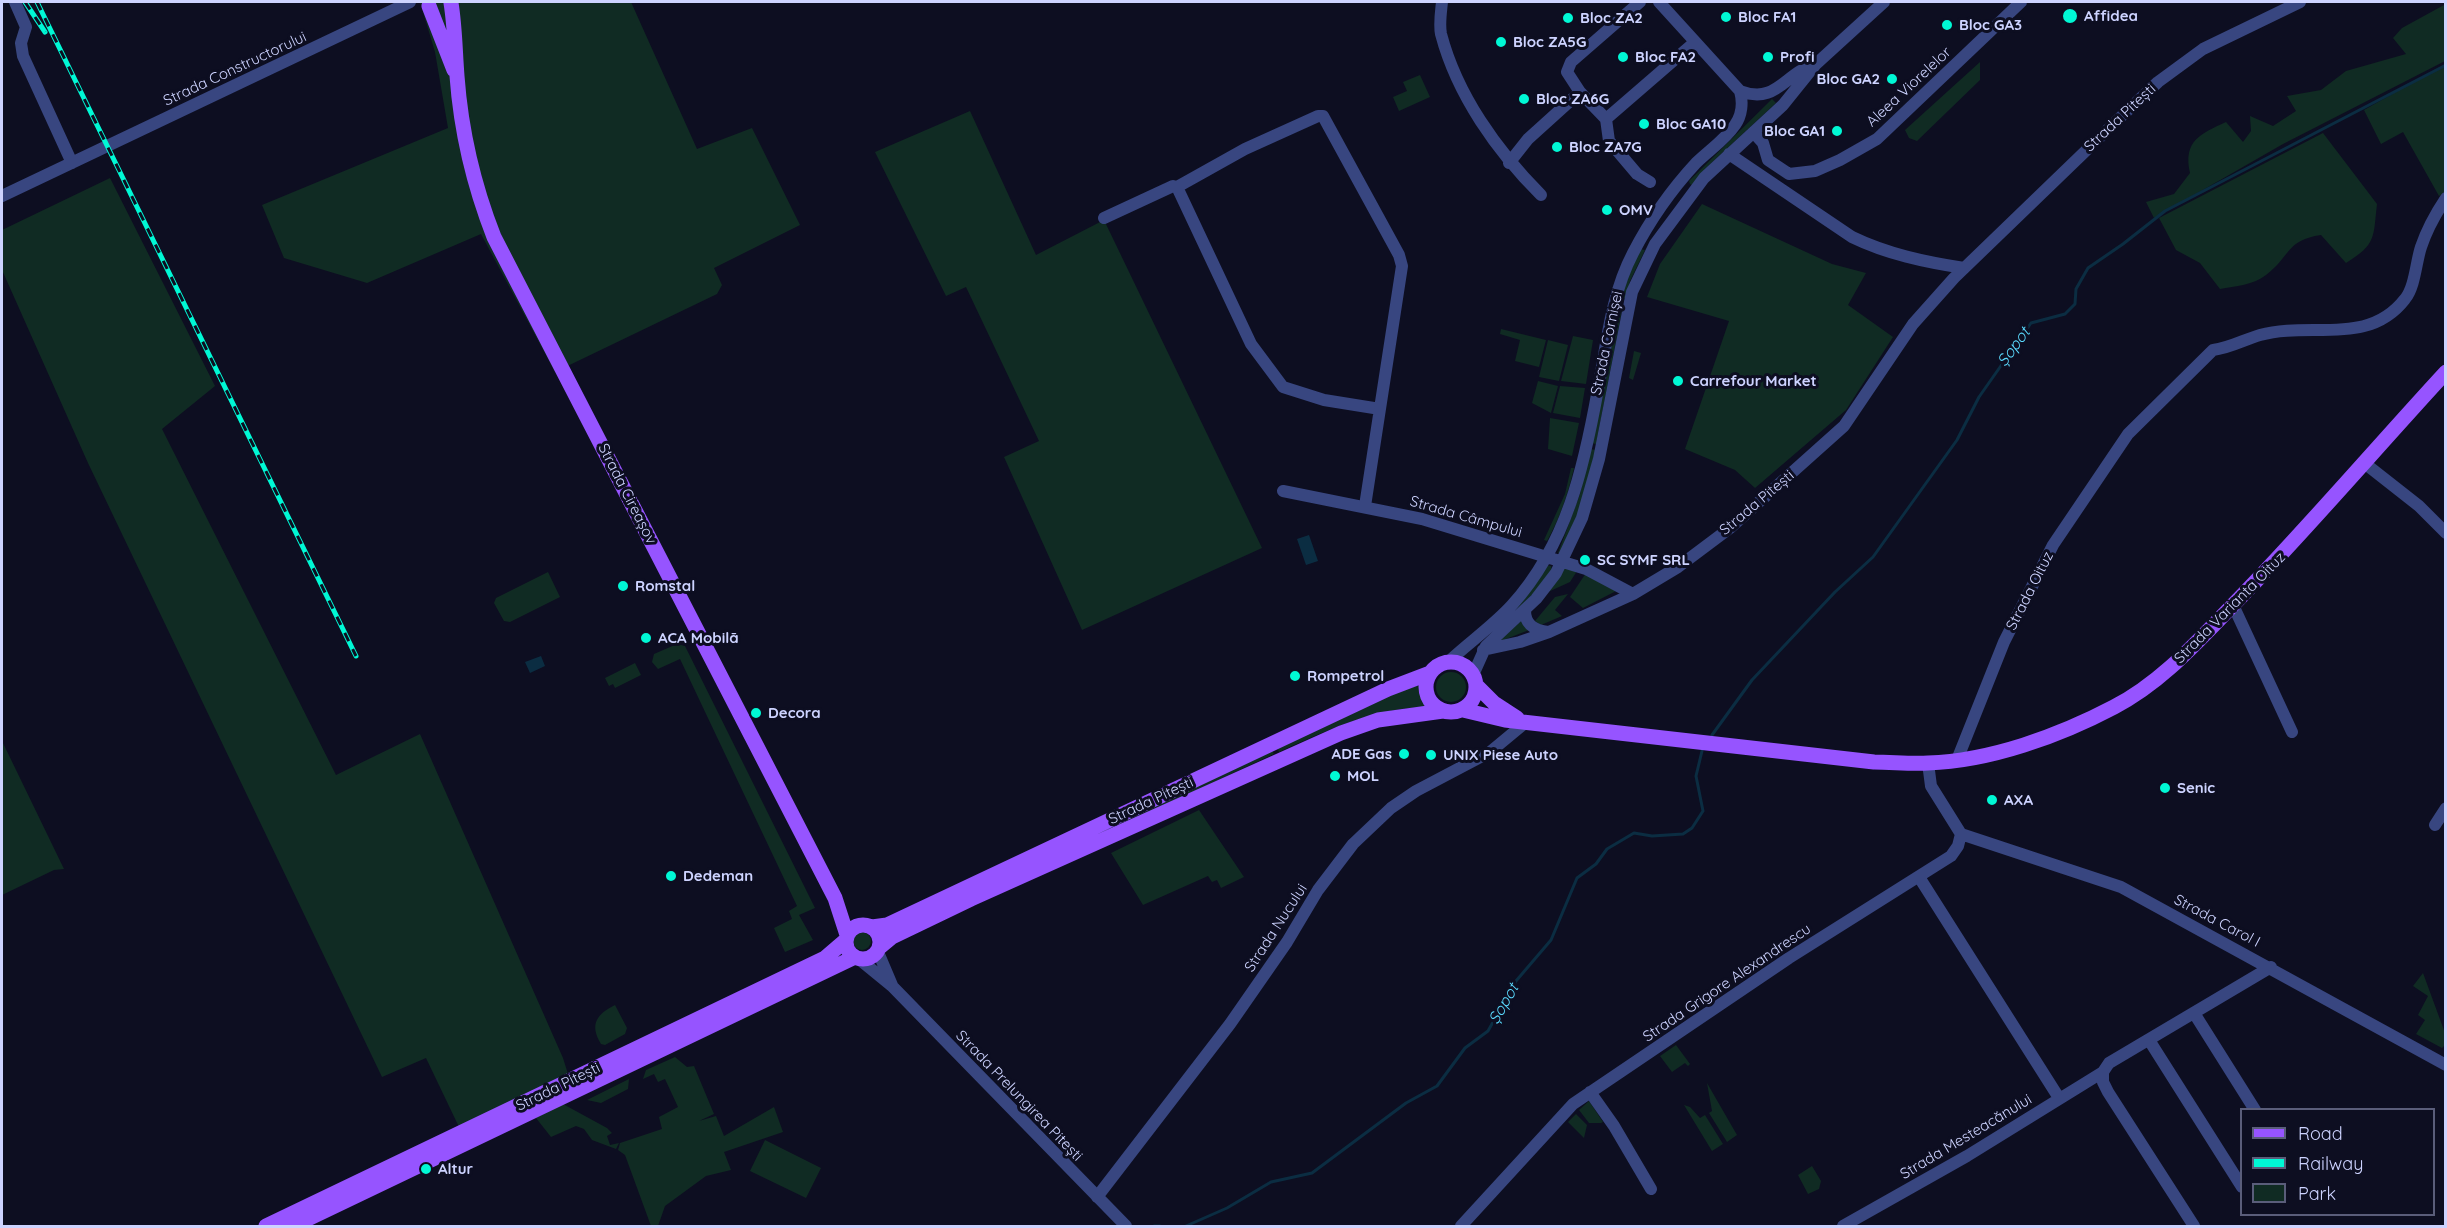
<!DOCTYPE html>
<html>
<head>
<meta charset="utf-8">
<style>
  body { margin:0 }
  #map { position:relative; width:2447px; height:1228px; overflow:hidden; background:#0d0e21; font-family:Quicksand,sans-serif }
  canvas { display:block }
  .frame { position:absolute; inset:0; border:3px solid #cdd3ff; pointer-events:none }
  .legend { position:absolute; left:2240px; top:1108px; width:195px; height:108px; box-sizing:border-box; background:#0d0e21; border:2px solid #5a5d7a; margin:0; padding:8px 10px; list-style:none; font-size:18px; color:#cdd3ff }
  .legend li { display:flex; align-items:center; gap:12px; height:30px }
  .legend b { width:30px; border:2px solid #5a5d7a }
</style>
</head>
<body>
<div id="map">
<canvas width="2447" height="1228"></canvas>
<div class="frame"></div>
<ul class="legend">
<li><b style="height:8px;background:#9654ff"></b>Road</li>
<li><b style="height:8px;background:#00f8d5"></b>Railway</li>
<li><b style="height:16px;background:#102b23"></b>Park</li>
</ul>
</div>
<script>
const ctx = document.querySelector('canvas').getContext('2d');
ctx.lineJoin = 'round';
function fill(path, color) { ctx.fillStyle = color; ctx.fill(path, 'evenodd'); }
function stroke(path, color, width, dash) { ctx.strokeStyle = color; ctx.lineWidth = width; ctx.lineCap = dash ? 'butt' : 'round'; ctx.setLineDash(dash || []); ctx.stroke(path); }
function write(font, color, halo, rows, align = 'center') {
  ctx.font = font + ' Quicksand,sans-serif'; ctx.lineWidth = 6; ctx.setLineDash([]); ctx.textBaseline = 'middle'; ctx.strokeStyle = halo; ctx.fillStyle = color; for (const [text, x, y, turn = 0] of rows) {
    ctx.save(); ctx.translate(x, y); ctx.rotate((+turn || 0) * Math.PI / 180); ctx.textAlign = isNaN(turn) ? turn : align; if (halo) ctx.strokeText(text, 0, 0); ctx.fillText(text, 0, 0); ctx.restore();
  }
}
const green = new Path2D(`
  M420,2h211l66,147 55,-21 48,97 -86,43 8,17 -5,9 -162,78 -74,-138 -114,49 -83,-25 -22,-53 186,-77 -13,-76z
  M2444,5l1,56 -162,83 -129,74 -8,-16 28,-8 16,-21c-7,-32 10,-39 36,-51l17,20 8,-11 -1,-15 23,10 23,-15 -9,-15 34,-6 25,-19 60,-17 -13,-16 9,-10z
  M1980,62v18l-63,61 -8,-3 -4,-8z
  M2445,64l1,127 -7,5 -36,-64 -22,12 -17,-34z
  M1420,75l10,22 -31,14 -6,-14 14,-6 -4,-9z
  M1772,99l4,4 -68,63 -16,19 -2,-1 -1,-3z
  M970,111l66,144 68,-35 158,328 -180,82 -78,-173 35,-16 -73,-154 -20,9 -71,-144z
  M2323,133l54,71c-4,33 0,40 -31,59l-25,-28c-35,5 -30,21 -55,40 -12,10 -31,11 -46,14l-20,-26 -24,-13 -17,-32z
  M110,178l105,208 -53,43 174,346 84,-41 143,324 5,16 -109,53 -33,-69 -44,19 -294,-614 -86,-193v-40z
  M1702,204l130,60 34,9 -18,32 45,32 -47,73 -91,78 -20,-18 -50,-21 44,-128 -82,-24 13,-33z
  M1640,249l5,1 -15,31 -4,18 -6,-2z
  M1618,309l4,1 -26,134 -5,-1z
  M1501,329l45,11 -7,27 -24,-6 5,-21 -20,-6z
  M1573,336l20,4 -7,44 -25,-3z
  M1548,340l20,5 -9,36 -20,-4z
  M1634,351l7,2 -8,27 -4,-2z
  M1538,381l20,5 -7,27 -19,-10z
  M1560,386l25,2 -5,30 -27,-5z
  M1550,418l29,5 -7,33 -24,-7z
  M1590,449l6,1 -15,59 -21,44h-2l22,-59z
  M1571,468h3c-6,26 -14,50 -27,73l-3,-1 21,-46z
  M1546,565l5,1 1,4 -18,23 -20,19z
  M1564,567l13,4 -7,11 -22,10z
  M548,572l12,25 -50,25 -6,-1 -10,-18 2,-5z
  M1586,573l32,17 -35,18 -13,-11z
  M1568,594l-13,16 7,6 -21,9 -6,-4 20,-24z
  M1522,620l7,10 -28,11v-2z
  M677,644l8,2 130,262 -16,7 14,25 -28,12 -11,-24 18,-9 -3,-8 8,-5 -117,-247 -22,10 -6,-7 2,-8z
  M635,663l6,12 -26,13 -2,-4 -4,2 -4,-8z
  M1436 687a15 15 0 1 1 30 0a15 15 0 1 1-30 0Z
  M1420,685l6,22c-52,1 -101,24 -147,45l-3,-7 111,-51z
  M2,741l62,128 -10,1 -52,25z
  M1270,747l4,7 -174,81 -4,-4z
  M1199,810l45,67 -23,11 -4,-8 -5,2 -4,-6 -65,29 -32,-52z
  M853 941a9 9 0 1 1 18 0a9 9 0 1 1-18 0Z
  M2423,973l22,60v12l-3,3 -26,-14 9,-14 -7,-5 10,-19 -15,-10z
  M615,1005l12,23 -2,6 -20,11 -4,-1c-12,-20 -4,-30 14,-39z
  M1676,1045l14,19 -2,2 -3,-3 -13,9 -12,-16z
  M675,1057l12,10 7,-1 20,48 -15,7 17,-5 8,20 50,-29 9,25 -59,20 7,18 -25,6 -41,30 -7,20h-7l-26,-71 -7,-5 2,-7 42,-14 -3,-12 19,-10 -13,-28 -7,3 -4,-8 -11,5 3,-9z
  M629,1079l-1,10 -27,14 -14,-3z
  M1707,1083l30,52 -10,7 -18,-29 3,-2z
  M1589,1101l14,21 -2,1h-12l-10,-13z
  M563,1104l44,24 5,5 -5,3 3,9 9,-2 -3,6 -24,-9 -8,-11 -8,-3 -25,11 -15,-19z
  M1684,1105l6,2 10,11 5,-3 18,29 -11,7z
  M1576,1114l11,11 -3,13 -16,-16z
  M765,1140l56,28 -15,30 -56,-27z
  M1812,1166l9,15 -2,8 -11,5 -10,-19z`);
const water = new Path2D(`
  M1309,535l9,26 -12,4 -9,-26z
  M541,656l4,10 -15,7 -5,-11z`);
const stream = new Path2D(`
  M1712,735l40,-55 83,-88 38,-35 84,-117 22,-43 52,-74 34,-9 10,-10 1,-15 12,-21 35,-24 42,-33 281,-146
  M1154,1226h6
  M1186,1226l41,-18 44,-26 41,-9 94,-70 31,-17 28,-38 23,-17 28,-50 35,-41 26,-62 19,-14 11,-15 27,-16 18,3 31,-2 9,-6 11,-17 -7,-35 6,-25`);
const minor = new Path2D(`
  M15,2l11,25 -5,16 2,13 49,107
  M1442,2c-1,10 -3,22 -1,32 16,61 56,117 100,161
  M1640,2l-69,60 -4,10 13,20 26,27 3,22 28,33 13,8
  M1659,2l81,89c37,14 44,-18 76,-27
  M1606,119l89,-77
  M1754,133l9,10 5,17 21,14 26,-3 25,-11 37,-21 144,-137
  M1729,154l123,83c35,17 73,25 112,31
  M1509,163l19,-24 52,-47
  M1177,187l74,157 32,43 41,13 56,9
  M2,196l408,-194
  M1104,218l69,-32 4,1 68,-38 73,-33h5l76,139 3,11 -37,240
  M2363,462l56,44 27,27
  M1283,491l139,28 164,50 47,25
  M2233,605l59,127
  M1525,610c0,15 9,20 23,22
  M1483,650l37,-8 29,-10 84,-38 45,-27 52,-39 114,-102 69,-102 41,-46 172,-166 32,-30 45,-33 97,-47
  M1447,663c21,-20 46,-37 65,-58 55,-61 72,-138 86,-216 9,-47 13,-94 35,-136 17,-33 38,-63 63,-90 12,-12 29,-23 39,-38 7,-10 8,-23 5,-34
  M1473,675l13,-29 50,-47 20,-26 26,-55 17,-59 33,-167 23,-48 49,-66 79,-73 33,-41 68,-62
  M1957,760l47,-118 49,-97 75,-111 85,-84c17,-2 30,-10 47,-15 50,-14 108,12 145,-36 10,-12 11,-37 16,-52 6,-18 15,-34 25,-49
  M2435,825l11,-17
  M1961,834l160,53 325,178
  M1919,877l140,221
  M878,952l14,33
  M859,959l33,27 234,240
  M2194,1013l61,97
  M2149,1040l93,147
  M2103,1072v10l5,10 86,134
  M1590,1092l24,34 37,63
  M1097,1197l133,-173 57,-82 31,-52 35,-46 38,-36 25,-17 74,-39 35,-29
  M1461,1226l112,-122 216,-146 162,-102 7,-10 3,-12 -30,-48 -3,-23
  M1843,1226l124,-70 136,-84 6,-9 162,-96`);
const major = new Path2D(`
  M451,3c4,24 4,48 6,73 4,55 17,110 37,161l341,661 12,37
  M429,6l25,64
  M1426 687a25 25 0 1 1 50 0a25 25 0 1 1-50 0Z
  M1476,685l18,18 23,15
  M1463,710l42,10 369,42c18,0 36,2 54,1 62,-2 131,-27 186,-56 47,-24 84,-66 120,-103 73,-75 141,-155 212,-232
  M846 942a17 17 0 1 1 34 0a17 17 0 1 1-34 0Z
  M872,927l15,-2 501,-236 42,-16
  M880,947l12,-10 79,-38 370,-166 37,-13 65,-9
  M266,1226l559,-268 21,-18
  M293,1226l562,-269`);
const rail = new Path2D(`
  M25,2l20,30
  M37,2l319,654`);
const markers = [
  [2070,16,8,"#00f8d5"],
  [1726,17,6,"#00f8d5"],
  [1568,18,6,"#00f8d5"],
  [1947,25,6,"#00f8d5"],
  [1501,42,6,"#00f8d5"],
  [1623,57,6,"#00f8d5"],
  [1768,57,6,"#00f8d5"],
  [1892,79,6,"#00f8d5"],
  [1524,99,6,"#00f8d5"],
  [1644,124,6,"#00f8d5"],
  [1837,131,6,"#00f8d5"],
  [1557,147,6,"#00f8d5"],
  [1607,210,6,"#00f8d5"],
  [1678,381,6,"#00f8d5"],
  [1585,560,6,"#00f8d5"],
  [623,586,6,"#00f8d5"],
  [646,638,6,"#00f8d5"],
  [1295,676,6,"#00f8d5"],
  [756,713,6,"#00f8d5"],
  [1404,754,6,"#00f8d5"],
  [1431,755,6,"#00f8d5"],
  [1335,776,6,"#00f8d5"],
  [2165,788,6,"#00f8d5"],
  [1992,800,6,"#00f8d5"],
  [671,876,6,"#00f8d5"],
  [426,1169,6,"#00f8d5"]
];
const poiNames = [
  ["Affidea",2084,16],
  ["Bloc FA1",1738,17],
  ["Bloc ZA2",1580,18],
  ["Bloc GA3",1959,25],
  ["Bloc ZA5G",1513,42],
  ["Bloc FA2",1635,57],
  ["Profi",1780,57],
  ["Bloc GA2",1880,79,"right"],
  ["Bloc ZA6G",1536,99],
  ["Bloc GA10",1656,124],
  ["Bloc GA1",1825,131,"right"],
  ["Bloc ZA7G",1569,147],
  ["OMV",1619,210],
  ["Carrefour Market",1690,381],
  ["SC SYMF SRL",1597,560],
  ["Romstal",635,586],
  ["ACA Mobilă",658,638],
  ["Rompetrol",1307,676],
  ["Decora",768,713],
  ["ADE Gas",1392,754,"right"],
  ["UNIX Piese Auto",1443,755],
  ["MOL",1347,776],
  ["Senic",2177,788],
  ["AXA",2004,800],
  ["Dedeman",683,876],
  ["Altur",438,1169]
];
const streetNames = [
  ["Strada Constructorului",235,69,-25],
  ["Aleea Viorelelor",1909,87,-43],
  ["Strada Pitești",2120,118,-43],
  ["Strada Cornișei",1607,343,-78],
  ["Strada Cireașov",627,494,63],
  ["Strada Pitești",1757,503,-40],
  ["Strada Câmpului",1466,517,16],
  ["Strada Oituz",2030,591,-63],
  ["Strada Varianta Oituz",2230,608,-45],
  ["Strada Pitești",1151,801,-25],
  ["Strada Carol I",2217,921,28],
  ["Strada Nucului",1276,928,-57],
  ["Strada Grigore Alexandrescu",1727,983,-34],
  ["Strada Pitești",558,1087,-26],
  ["Strada Prelungirea Pitești",1019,1096,46],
  ["Strada Mesteacănului",1966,1137,-31]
];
const waterNames = [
  ["Șopot",2014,347,-54],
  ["Șopot",1504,1004,-60]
];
fill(green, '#102b23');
fill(water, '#0b2d42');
stroke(stream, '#0b2d42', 3);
stroke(minor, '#384680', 12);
stroke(major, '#9654ff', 15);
stroke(rail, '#00f8d5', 5);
stroke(rail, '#0d0e21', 3, [9]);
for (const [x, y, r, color] of markers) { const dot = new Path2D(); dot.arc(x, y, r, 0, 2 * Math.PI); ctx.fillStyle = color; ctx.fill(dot); stroke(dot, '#0d0e21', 2); }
write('bold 15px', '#cdd3ff', '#0d0e21', poiNames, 'left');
write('15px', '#cdd3ff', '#0d0e21', streetNames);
write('italic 16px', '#5bdbff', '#0d0e21', waterNames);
</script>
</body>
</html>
